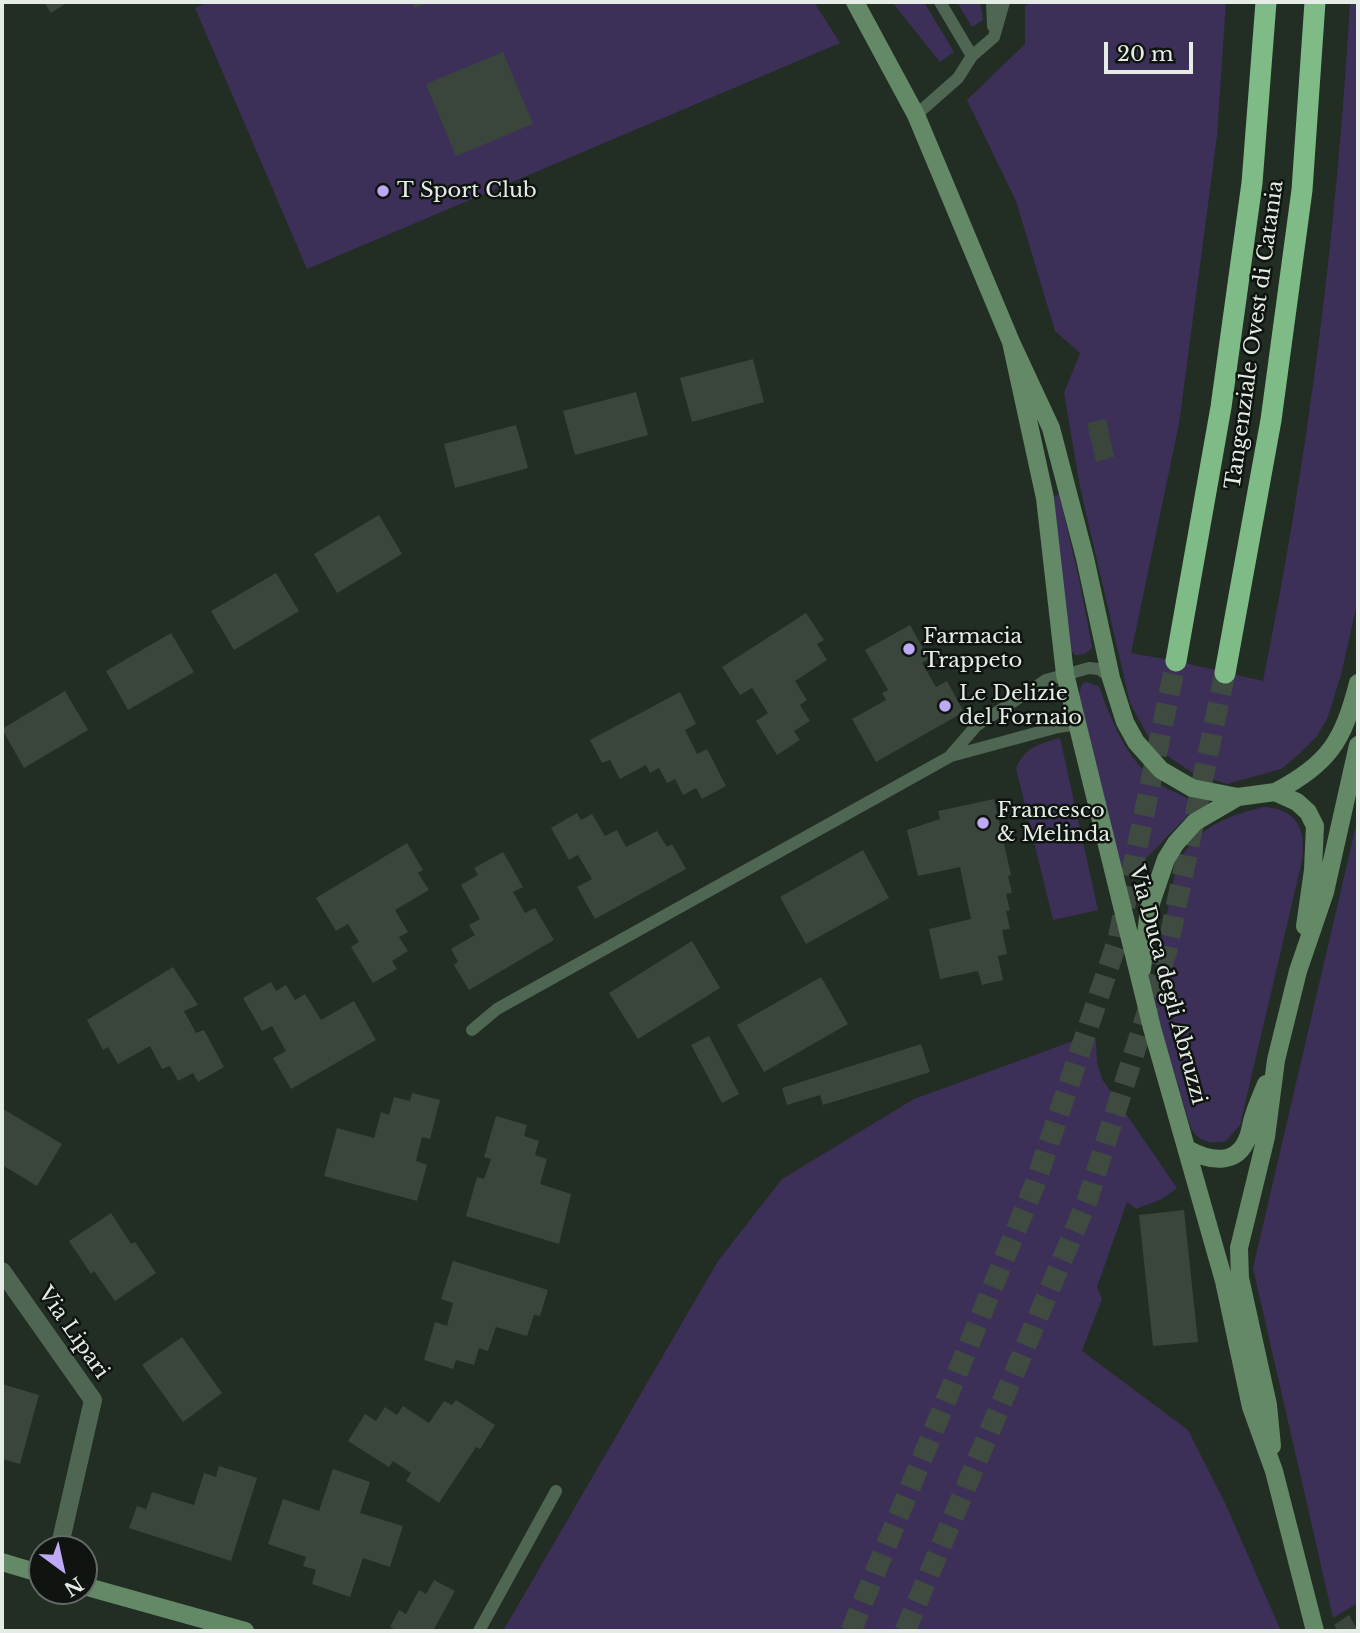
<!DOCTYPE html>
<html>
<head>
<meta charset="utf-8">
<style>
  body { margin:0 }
  #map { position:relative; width:1360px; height:1633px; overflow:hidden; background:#222d23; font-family:"Libre Baskerville",serif }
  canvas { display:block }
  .frame { position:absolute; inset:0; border:4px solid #e4ece5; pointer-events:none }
  .north { position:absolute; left:28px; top:1535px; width:70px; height:70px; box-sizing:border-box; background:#0f1410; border:2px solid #646a65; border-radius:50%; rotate:147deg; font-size:19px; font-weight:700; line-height:28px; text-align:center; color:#e4ece5 }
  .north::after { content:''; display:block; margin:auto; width:24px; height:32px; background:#bda9f5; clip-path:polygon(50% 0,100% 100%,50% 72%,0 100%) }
  .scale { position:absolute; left:1104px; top:42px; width:89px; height:32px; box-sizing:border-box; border:4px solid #e4ece5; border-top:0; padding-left:9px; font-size:21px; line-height:24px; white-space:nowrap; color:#e4ece5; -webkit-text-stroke:5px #0f1410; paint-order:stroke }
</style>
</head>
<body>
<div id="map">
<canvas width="1360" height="1633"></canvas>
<div class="frame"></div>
<div class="north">N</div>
<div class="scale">20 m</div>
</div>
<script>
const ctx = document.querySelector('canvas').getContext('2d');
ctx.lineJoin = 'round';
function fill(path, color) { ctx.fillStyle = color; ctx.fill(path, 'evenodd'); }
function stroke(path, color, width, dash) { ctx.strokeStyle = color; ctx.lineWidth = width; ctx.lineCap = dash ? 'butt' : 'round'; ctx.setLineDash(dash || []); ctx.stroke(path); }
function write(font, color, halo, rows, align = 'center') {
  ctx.font = font + ' "Libre Baskerville",serif'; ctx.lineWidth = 5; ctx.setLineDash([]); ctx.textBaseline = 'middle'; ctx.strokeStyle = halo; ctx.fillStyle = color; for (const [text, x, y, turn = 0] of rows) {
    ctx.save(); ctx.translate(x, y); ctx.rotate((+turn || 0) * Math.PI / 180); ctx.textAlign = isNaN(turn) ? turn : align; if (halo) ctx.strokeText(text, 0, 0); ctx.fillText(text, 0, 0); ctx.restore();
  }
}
const green = new Path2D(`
  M209,2h605l26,41 -533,226 -112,-261z
  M892,2h32l30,50 -14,10z
  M957,2h23l3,18 -11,7z
  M1032,2h194l-9,134 -38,288 -48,229 45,8 87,20c45,-223 74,-451 87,-679h8v597l-17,76 -14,44 -10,17 -19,19 -17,14 -54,15 -34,-11 -27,-18 -17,-17 -19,-35 -50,-216 -16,-94 16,-40 -25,-22 -39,-130 -49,-101 58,-56v-38z
  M1059,494l20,85 13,68c-4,7 -10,8 -17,8l-6,-7 -15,-151z
  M1086,682l13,4c14,39 29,79 67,102 8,4 16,7 24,12l3,5 -3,8 -61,63h-4l-2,-4 -44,-178 3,-10z
  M1060,738l38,172 -45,10 -37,-152c9,-21 23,-24 44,-30z
  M1264,807c34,2 42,23 38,54l-62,264 -14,16c-16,4 -29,0 -36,-15l-39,-132 25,-126c16,-39 50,-52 88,-61z
  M1358,817v786l-25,15 -80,-350z
  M1084,1037l12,4 1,22 5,16 75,109 -15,11 -26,10 -9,-7 -30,85 5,12 -20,52 106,79 38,75 55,126h-778l215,-370 64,-82 132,-80z`);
const building = new Path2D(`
  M44,2h24l-17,11z
  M412,2h19l-17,6z
  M503,52l30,72 -77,32 -30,-72z
  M753,359l11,43 -72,20 -12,-44z
  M636,392l12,43 -73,20 -12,-44z
  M1106,419l8,38 -18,5 -9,-39z
  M516,425l12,43 -73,20 -11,-44z
  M379,515l23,39 -65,39 -23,-39z
  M276,573l23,38 -65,39 -23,-39z
  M806,613l18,27 -7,4 10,16 -32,21 12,19 -7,5 10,16 -16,10 6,9 -23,15 -21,-34 12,-8 -16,-25 -12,7 -18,-28z
  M910,625l19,34 -7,4 14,24 11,-6 17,31 -88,50 -24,-43 34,-19 -4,-7 6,-3 -23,-40z
  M171,633l23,39 -66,38 -22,-39z
  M65,691l23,39 -64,38 -22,-39z
  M680,692l16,32 -11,6 12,24 10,-5 19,37 -24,13 -6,-11 -13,7 -8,-16 -8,4 -8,-15 -9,5 -4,-8 -26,14 -10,-19 -8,3 -12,-23z
  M994,799l17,76 -3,1 4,17 -6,1 4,16 -4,1 4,18 -8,1 5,24 -9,2 5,24 -21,5 -4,-14 -38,8 -11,-50 42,-10 -11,-52 -42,9 -11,-46 33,-11 -2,-8z
  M577,813l4,7 11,-6 13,22 12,-6 9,17 31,-16 10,16 5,-3 14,25 -91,50 -18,-32 15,-8 -14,-24 -9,5 -18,-32z
  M407,843l16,27 -5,3 11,17 -34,20 13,22 -9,5 9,14 -16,10 5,8 -24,14 -22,-36 8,-5 -11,-18 -12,7 -20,-33z
  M863,850l26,48 -83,46 -26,-47z
  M503,852l20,35 -10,5 12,21 10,-5 19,32 -85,50 -15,-25 4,-3 -7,-13 24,-14 -6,-10 11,-6 -19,-34 17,-10 -4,-7z
  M692,941l28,47 -82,51 -29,-46z
  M173,967l25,38 -14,6 12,22 8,-3 20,37 -26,15 -5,-9 -15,8 -8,-15 -8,3 -12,-23 -32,18 -10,-17 -5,3 -16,-30z
  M821,977l27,47 -84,48 -27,-47z
  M271,982l5,9 10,-6 9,15 10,-6 16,26 33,-19 22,39 -85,49 -18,-31 13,-7 -14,-25 -10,5 -19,-33z
  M709,1036l30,58 -17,9 -31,-58z
  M921,1044l9,28 -107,33 -3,-10 -33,10 -5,-17z
  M412,1093l28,7 -10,39 -8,-2 -6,24 11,4 -10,36 -93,-25 13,-48 37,10 7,-26 8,3 5,-18 16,4z
  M3,1109l59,35 -25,42 -35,-21z
  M496,1116l31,9 -3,11 15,5 -4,14 12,4 -7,25 31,10 -12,50 -93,-28 11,-39 7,2 7,-20 -7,-2z
  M1184,1210l14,132 -45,4 -14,-131z
  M111,1213l20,31 4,-2 21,31 -41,28 -21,-30 -3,3 -22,-33z
  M453,1261l95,29 -8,26 -6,-1 -7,21 -31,-9 -8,24 -9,-3 -5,17 -18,-5 -3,9 -29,-9 11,-38 12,4 6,-23 -12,-4z
  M182,1337l40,56 -39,29 -41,-57z
  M2,1384l37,11 -19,69 -18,-5z
  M456,1400l39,25 -15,24 -4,-2 -37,56 -33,-22 5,-8 -18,-12 -4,6 -41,-26 17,-27 11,7 9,-14 12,8 6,-9 26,17 15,-22 8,4z
  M219,1466l38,12 -26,83 -102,-33 8,-22 9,3 6,-17 42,13 10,-32 12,4z
  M333,1469l37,13 -10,31 43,13 -13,41 -27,-9 -13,39 -38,-13 4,-14 -13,-4 3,-9 -38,-13 15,-45 36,12z
  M434,1580l21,11 -22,40h-35l-8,-4 9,-17 7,4 13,-24 7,4z
  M1349,1615l9,16h-20l-4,-6z`);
const highwayTunnel = new Path2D(`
  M851,1631l184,-447 83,-245 58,-278
  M905,1631l182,-430 80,-251 58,-277`);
const lane = new Path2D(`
  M940,2l32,54
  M992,2l1,24
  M916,115l42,-37 14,-22 22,-19 10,-35
  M951,755l25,-29 70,-46 43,-12 10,1 12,9
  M472,1030l25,-21 454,-253 107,-29 20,-3
  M479,1631l77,-140`);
const street = new Path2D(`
  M2,1271l91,129 -34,149`);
const secondary = new Path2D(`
  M855,2l61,113 95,227 40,86 34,130 26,120 14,44 11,20 25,28 31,18 46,9
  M1011,342l34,156 20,176 87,354 72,253 27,126 23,64 41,160
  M1275,792c54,-28 68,-51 83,-109
  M1142,969l7,-60 17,-50 10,-16 19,-21 43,-25 37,-5 22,10 11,10 7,14 -2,44 -8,56
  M1187,1149c22,12 50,18 61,-12 3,-7 3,-15 6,-22 3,-10 8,-21 12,-31
  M1272,1446l-4,-41 -28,-127 -1,-30 27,-111 10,-77 22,-89 27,-79 33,-147
  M2,1562l40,12
  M84,1586l161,45`);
const highway = new Path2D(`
  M1176,661l45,-254 31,-224 14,-181
  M1225,673l46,-253 31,-230 13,-188`);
const markers = [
  [383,191,7,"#bda9f5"],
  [909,649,7,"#bda9f5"],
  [945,706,7,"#bda9f5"],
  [983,823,7,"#bda9f5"]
];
const poiNames = [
  ["T Sport Club",397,191],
  ["Farmacia",923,637],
  ["Trappeto",923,661],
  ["Le Delizie",959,694],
  ["del Fornaio",959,718],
  ["Francesco",997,811],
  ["& Melinda",997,835]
];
const streetNames = [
  ["Tangenziale Ovest di Catania",1255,335,-82],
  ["Via Duca degli Abruzzi",1167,985,75],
  ["Via Lipari",73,1333,55]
];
fill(green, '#3c3058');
fill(building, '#3a463b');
stroke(highwayTunnel, '#3f4a40', 21, [21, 10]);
stroke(lane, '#4f6752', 12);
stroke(street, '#4f6752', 18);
stroke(secondary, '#638967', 18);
stroke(highway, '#7ebb86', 21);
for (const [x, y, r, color] of markers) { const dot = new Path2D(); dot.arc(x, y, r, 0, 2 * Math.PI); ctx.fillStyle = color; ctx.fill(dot); stroke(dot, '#0f1410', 2.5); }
write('21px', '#e4ece5', '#0f1410', poiNames, 'left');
write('21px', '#e4ece5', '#0f1410', streetNames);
</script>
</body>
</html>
